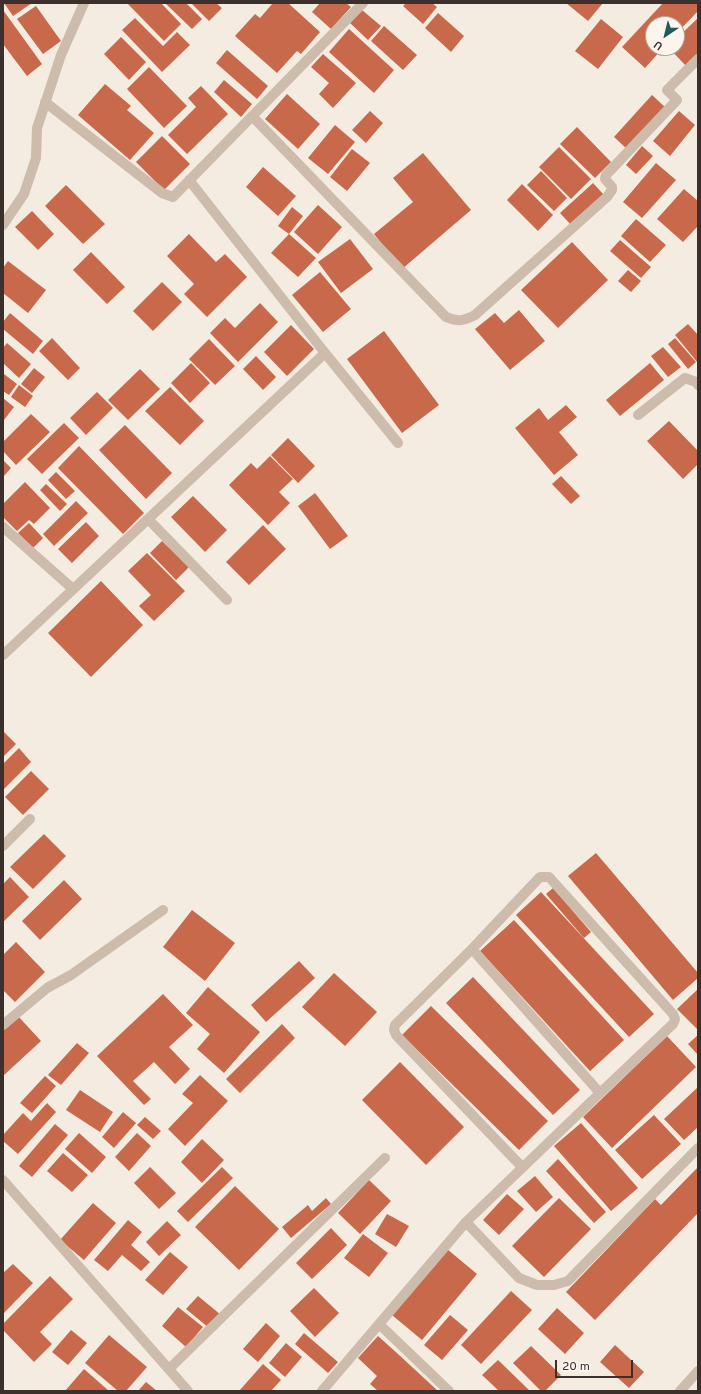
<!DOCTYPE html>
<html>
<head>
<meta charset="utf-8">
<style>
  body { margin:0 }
  #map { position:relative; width:701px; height:1394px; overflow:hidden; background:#f4ebe1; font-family:Overpass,sans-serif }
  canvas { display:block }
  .frame { position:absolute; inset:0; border:4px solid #3b302b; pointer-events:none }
  .north { position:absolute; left:645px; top:16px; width:40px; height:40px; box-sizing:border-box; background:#fbf5ee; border:1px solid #aea6a0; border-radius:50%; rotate:215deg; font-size:11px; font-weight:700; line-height:16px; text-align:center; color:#3b302b }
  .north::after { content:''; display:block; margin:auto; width:14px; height:18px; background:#1f5a5e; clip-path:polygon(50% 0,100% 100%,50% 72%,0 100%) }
  .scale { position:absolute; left:555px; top:1360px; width:78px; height:18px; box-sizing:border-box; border:2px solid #3b302b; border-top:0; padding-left:5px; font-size:12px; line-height:14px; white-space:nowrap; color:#3b302b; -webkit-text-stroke:3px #fbf5ee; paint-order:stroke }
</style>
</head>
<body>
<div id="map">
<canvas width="701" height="1394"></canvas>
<div class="frame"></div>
<div class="north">U</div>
<div class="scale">20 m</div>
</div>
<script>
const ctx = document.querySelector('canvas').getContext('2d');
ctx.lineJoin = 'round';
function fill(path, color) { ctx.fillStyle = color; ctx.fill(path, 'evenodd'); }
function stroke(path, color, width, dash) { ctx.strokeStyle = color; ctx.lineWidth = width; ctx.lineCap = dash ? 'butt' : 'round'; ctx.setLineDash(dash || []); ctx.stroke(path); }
const building = new Path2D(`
  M4,3h28l-19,13z
  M127,3h34l20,21 -17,17z
  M165,3h21l16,16 -10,10z
  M191,3h25l6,5 -13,13z
  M273,3h15l32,29 -19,22 -4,-3 -20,22 -42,-37 20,-22 5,4z
  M320,3h26l5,4 -20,22 -19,-17z
  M406,3h26l5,4 -14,17 -20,-18z
  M566,3h37l-15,18z
  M663,3h35v8l-21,22v-9h-24v24h10l-18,20 -23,-21z
  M36,6l25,35 -18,13 -26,-35z
  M3,10l39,54 -15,12 -24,-32z
  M362,10l19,16 -13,14 -18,-17z
  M438,13l26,23 -13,16 -26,-24z
  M135,18l28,28 14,-14 13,13 -28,27 -40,-42z
  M698,18v37l-12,11 -17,-18h8v-10z
  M601,19l22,18 -25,32 -23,-18z
  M384,26l33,29 -14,15 -32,-29z
  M349,29l45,41 -20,23 -45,-41z
  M121,37l25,25 -17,18 -25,-26z
  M227,50l41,36 -11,13 -41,-36z
  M323,54l33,29 -23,25 -14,-14 10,-11 -18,-16z
  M149,67l38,39 -23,22 -37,-39z
  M224,80l28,24 -11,13 -27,-25z
  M105,84l26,22 -4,4 27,23 -24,27 -52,-45z
  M201,86l27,28 -41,40 -19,-19 28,-28 -8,-9z
  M287,94l33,30 -22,25 -33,-30z
  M652,95l13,12 -38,42 -13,-12z
  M370,111l13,12 -17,20 -14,-13z
  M679,111l16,14 -25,31 -17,-15z
  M335,125l20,17 -27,32 -20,-16z
  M577,127l34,35 -16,16 -35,-34z
  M162,136l28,28 -26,26 -28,-28z
  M642,146l11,10 -17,18 -10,-9z
  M559,147l32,32 -20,20 -32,-32z
  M352,149l18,14 -23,28 -17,-14z
  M423,153l48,57 -69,59 -28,-35 39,-32 -20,-24z
  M656,163l20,17 -34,38 -19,-16z
  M263,167l33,29 -18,20 -32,-29z
  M541,171l26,27 -13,13 -27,-26z
  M593,183l11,12 -33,30 -11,-12z
  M522,184l31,31 -15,16 -31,-31z
  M66,185l39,39 -22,20 -38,-38z
  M684,189l14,12v25l-15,16 -26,-23z
  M318,205l24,22 -24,27 -24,-22z
  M292,207l11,9 -14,18 -11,-8z
  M32,211l22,23 -16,16 -23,-23z
  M636,219l30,26 -16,17 -29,-26z
  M189,234l27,28 9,-8 22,23 -40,40 -23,-23 10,-10 -27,-28z
  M289,234l27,24 -18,19 -27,-24z
  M350,239l23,30 -32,24 -23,-31z
  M620,240l31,27 -10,11 -31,-27z
  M572,242l36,38 -50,48 -37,-38z
  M91,252l34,35 -18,17 -34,-34z
  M8,261l38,29 -18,23 -25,-20v-25z
  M628,270l13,11 -10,11 -13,-11z
  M320,272l31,37 -28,23 -31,-37z
  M162,282l20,20 -29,29 -20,-20z
  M260,303l18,19 -40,40 -28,-29 15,-15 10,10z
  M519,310l26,31 -35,29 -35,-41 20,-16 9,10z
  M10,313l33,28 -10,13 -30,-25v-7z
  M688,324l10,11v28l-23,-28z
  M291,325l23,24 -27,27 -23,-24z
  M384,331l55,74 -37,28 -55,-74z
  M52,338l28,30 -12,12 -29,-29z
  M675,338l21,24 -8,7 -20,-25z
  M209,339l26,27 -20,19 -26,-26z
  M7,343l24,21 -12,14 -16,-15v-15z
  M663,347l18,20 -13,10 -17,-21z
  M256,356l20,21 -13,13 -20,-21z
  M191,363l19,20 -20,20 -19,-20z
  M650,363l14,17 -44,36 -14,-16z
  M34,368l11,9 -13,16 -11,-9z
  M140,369l20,20 -32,31 -20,-20z
  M4,374l13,10 -8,11 -6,-4z
  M19,385l14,11 -8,11 -14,-10z
  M170,387l34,34 -24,24 -35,-34z
  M97,392l16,16 -27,27 -16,-17z
  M3,398l11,9 -10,13 -1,-1z
  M566,405l11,12 -18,15 19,23 -24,20 -39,-47 24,-20 9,12z
  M31,414l19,18 -34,33 -13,-14v-9z
  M669,421l29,30v13l-15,15 -36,-38z
  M64,423l15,15 -37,36 -15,-15z
  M125,425l47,48 -26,26 -47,-49z
  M288,438l27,28 -17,17 -27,-28z
  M79,446l65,67 -21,21 -65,-66z
  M270,456l23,23 -14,13 11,11 -22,22 -39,-40 22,-22 6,6z
  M3,460l8,8 -8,9z
  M56,472l19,19 -9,8 -18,-19z
  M561,476l19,20 -9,8 -19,-20z
  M25,482l25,26 -16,16 -5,-4 -12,11 -14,-14v-13z
  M46,484l21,20 -7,7 -20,-21z
  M315,493l33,43 -18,13 -32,-43z
  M193,496l34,34 -22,22 -34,-35z
  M76,501l12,12 -34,33 -11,-12z
  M86,522l13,14 -27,27 -14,-14z
  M29,523l14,15 -10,10 -15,-15z
  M263,525l23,24 -37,36 -23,-23z
  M162,541l27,26 -13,13 -26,-27z
  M147,553l38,38 -31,30 -15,-15 12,-11 -23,-24z
  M101,581l42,44 -52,52 -43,-44z
  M3,731l13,13 -13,13z
  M19,748l12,14 -28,28v-26z
  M31,771l18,18 -26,26 -18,-18z
  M44,834l22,22 -33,33 -23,-22z
  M596,853l102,120v5l-25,22 -105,-124z
  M10,877l19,20 -26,25v-38z
  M64,880l18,19 -42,41 -18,-19z
  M553,888l38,44 -7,6 -38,-44z
  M541,892l113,122 -25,23 -113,-122z
  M192,910l43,33 -30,38 -42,-34z
  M514,920l110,120 -34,31 -110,-120z
  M16,942l29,30 -30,30 -12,-12v-35z
  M299,961l16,17 -49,44 -15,-17z
  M334,973l43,39 -32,34 -43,-39z
  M473,977l107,113 -27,25 -107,-112z
  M208,987l52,45 -36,41 -27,-24 13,-15 -24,-21z
  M698,989v41l-21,-21z
  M163,994l30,31 -24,22 21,22 -15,15 -21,-22 -21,19 18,18 -7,6 -47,-49z
  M431,1006l117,115 -29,29 -117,-115z
  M18,1016l23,25 -38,35v-46z
  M282,1024l13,14 -55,55 -14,-14z
  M698,1035v20l-10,-11z
  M667,1036l29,31 -84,81 -29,-31z
  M77,1043l12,10 -28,32 -13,-10z
  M400,1062l64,65 -38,38 -64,-65z
  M200,1075l28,26 -43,45 -17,-17 25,-26 -11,-9z
  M45,1076l11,10 -24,27 -12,-10z
  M698,1087v40l-14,13 -20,-21z
  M80,1090l33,22 -13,20 -34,-22z
  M47,1103l9,9 -38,42 -15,-13v-6l20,-22 8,8z
  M123,1112l13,11 -22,25 -12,-11z
  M654,1115l27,29 -39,35 -27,-29z
  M145,1117l16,14 -8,8 -16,-14z
  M581,1123l57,65 -27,23 -57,-65z
  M55,1124l13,11 -36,42 -13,-11z
  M79,1133l27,24 -14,16 -27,-24z
  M137,1133l14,13 -22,25 -14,-14z
  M202,1139l22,21 -22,23 -21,-21z
  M63,1153l25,22 -16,17 -25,-21z
  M558,1159l48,53 -12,11 -48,-52z
  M150,1167l26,26 -17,16 -25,-26z
  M222,1167l11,11 -45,44 -11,-11z
  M698,1167v46l-103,107 -29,-28 89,-93 6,6z
  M535,1176l18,21 -17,15 -19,-21z
  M369,1180l22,21 -31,33 -22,-21z
  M235,1186l44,43 -40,41 -44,-43z
  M507,1194l17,15 -25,26 -16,-15z
  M326,1198l5,6 -40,34 -9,-11 26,-22 4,6z
  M559,1198l32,31 -47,48 -32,-31z
  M93,1203l23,20 -32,37 -24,-20z
  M387,1214l22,12 -13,21 -21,-13z
  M128,1220l14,12 -11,13 19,17 -9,9 -19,-16 -14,16 -14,-11z
  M167,1221l14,14 -22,21 -13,-14z
  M331,1228l16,17 -35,34 -16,-16z
  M363,1234l25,19 -19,24 -25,-19z
  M447,1249l30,25 -55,66 -30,-25z
  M170,1252l18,15 -25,28 -18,-15z
  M13,1264l20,19 -30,31v-41z
  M50,1276l23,23 -33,33 12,12 -18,18 -31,-32v-6z
  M314,1288l25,25 -24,24 -25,-26z
  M511,1291l21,19 -51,54 -20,-19z
  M198,1296l23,19 -12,13 -23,-19z
  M178,1307l25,20 -17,20 -24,-21z
  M557,1308l27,25 -19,21 -27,-25z
  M450,1315l18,15 -26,30 -18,-15z
  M266,1323l14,13 -22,26 -15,-13z
  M71,1330l16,13 -19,22 -16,-13z
  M304,1333l34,29 -10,11 -33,-29z
  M109,1335l38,32 -21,24h-8l-33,-28z
  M378,1336l20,18 40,37h-60l-8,-7 7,-8 -19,-18z
  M286,1343l16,14 -17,20 -16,-14z
  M615,1345l29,27 -15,16 -29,-26z
  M531,1346l30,29 -16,16h-4l-28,-28z
  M498,1360l31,30 -1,1h-29l-17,-16z
  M263,1364l18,16 -10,11h-32z
  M84,1369l25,22h-44z
  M146,1382l11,9h-19z`);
const service = new Path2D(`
  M3,846l27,-27`);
const minor = new Path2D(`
  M45,102l117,91 11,4 190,-194
  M252,116l194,201c13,5 17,4 29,-2l132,-118 5,-7v-3l-7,-8 1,-4 71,-75 -10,-10 31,-31
  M3,225l21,-31 12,-36 1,-30 24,-73 23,-52
  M325,353l73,90
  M638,415l47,-37 11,4 2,3
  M148,519l79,81
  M3,527l70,62
  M3,655l322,-302 -136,-173
  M472,949l128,144
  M3,1025l44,-37 24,-13 92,-65
  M3,1180l185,211
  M466,1222l53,56 18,7h17l14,-4 130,-133
  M379,1324l70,67
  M169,1369l216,-211
  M322,1391l144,-169 134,-129 73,-69 2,-5 -2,-5 -124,-137h-9l-68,72 -77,76 -1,5 2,5 126,132
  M680,1391l18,-20`);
fill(building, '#c8694b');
stroke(service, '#cdbbac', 10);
stroke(minor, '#cdbbac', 10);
</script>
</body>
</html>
